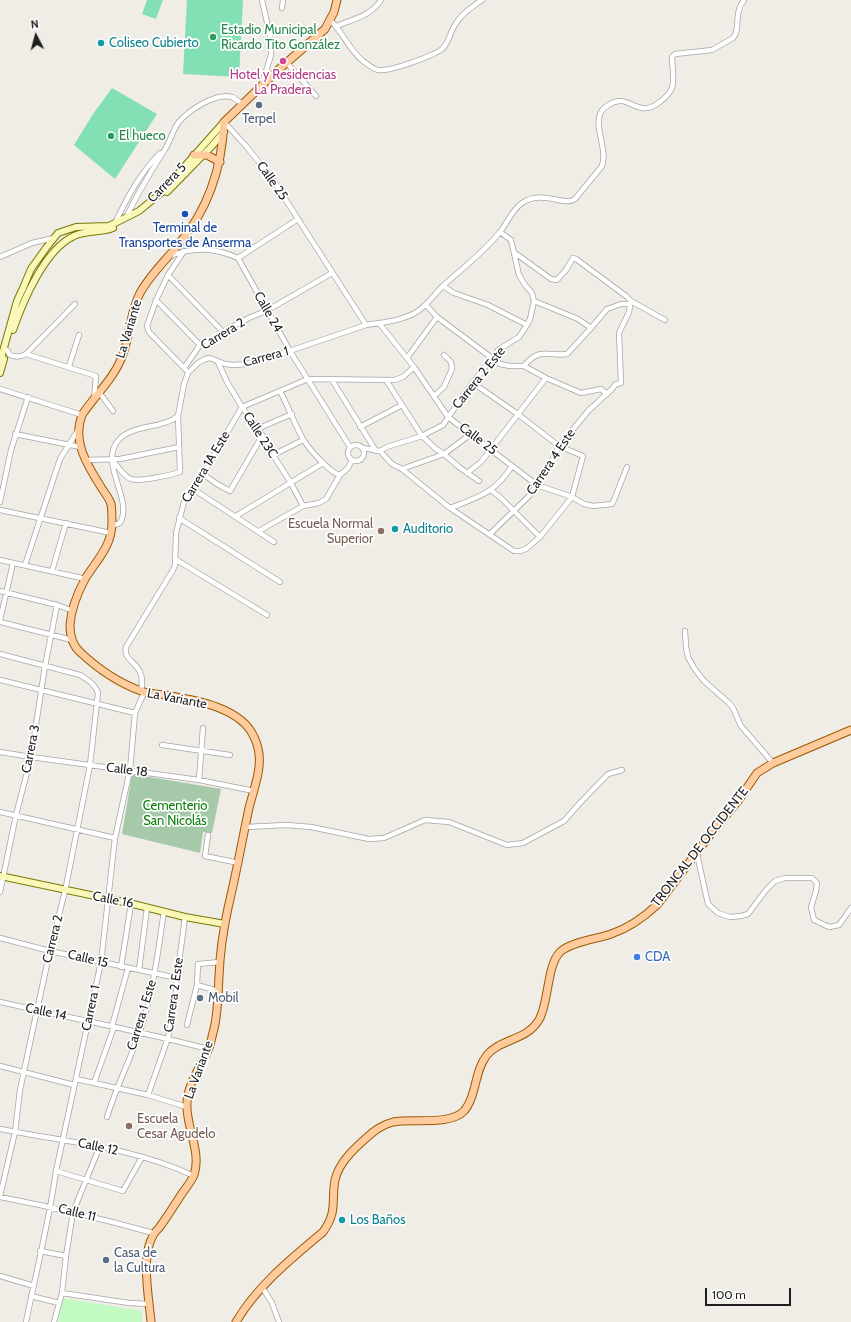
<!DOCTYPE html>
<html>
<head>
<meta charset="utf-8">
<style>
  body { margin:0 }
  #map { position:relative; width:851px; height:1322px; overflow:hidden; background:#f0ece6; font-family:Cabin,sans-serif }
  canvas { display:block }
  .north { position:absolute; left:16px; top:16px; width:40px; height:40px; -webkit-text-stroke:3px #fff; paint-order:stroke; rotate:354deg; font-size:11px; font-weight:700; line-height:16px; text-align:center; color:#1f1f1f }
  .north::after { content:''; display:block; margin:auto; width:14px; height:18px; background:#1f1f1f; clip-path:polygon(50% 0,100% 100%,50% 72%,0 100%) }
  .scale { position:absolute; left:705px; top:1288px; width:86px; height:18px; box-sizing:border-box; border:2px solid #1f1f1f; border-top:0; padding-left:5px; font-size:12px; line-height:14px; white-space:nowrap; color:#1f1f1f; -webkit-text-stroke:3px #fff; paint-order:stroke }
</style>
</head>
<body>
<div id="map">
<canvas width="851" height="1322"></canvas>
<div class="north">N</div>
<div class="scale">100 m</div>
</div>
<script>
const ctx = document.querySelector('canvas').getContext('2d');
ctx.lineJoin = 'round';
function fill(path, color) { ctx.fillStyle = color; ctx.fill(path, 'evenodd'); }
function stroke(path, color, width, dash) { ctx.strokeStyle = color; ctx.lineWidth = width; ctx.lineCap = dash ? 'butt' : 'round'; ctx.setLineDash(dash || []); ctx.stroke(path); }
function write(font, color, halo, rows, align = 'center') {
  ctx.font = font + ' Cabin,sans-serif'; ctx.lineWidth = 3.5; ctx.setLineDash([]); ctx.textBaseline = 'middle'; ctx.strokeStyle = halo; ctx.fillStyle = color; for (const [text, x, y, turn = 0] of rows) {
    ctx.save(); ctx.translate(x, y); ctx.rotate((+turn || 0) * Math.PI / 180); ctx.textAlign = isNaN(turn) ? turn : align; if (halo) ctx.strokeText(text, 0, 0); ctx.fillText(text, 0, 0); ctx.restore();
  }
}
const cemetery = new Path2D(`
  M132,774l89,15 -9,44 -9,-1 -3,21 -78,-19z`);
const park = new Path2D(`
  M63,1298l79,13v11h-84z`);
const pitch = new Path2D(`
  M147,0h16l-7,19 -14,-5z
  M187,0h56l-4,77 -56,-3z
  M112,88l45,26 -42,65 -41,-34 19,-31z`);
const street = new Path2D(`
  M262,0l9,40v15l-9,29
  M282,8l1,-8
  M330,20c13,12 19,30 33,41 4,3 10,8 15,9 11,2 55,-14 64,-21 7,-6 8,-17 13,-24 6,-11 17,-18 27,-25
  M337,26c16,-7 34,-10 44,-26
  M287,63l29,33
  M224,122l22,24 27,34 93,145
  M126,218c11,-24 24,-45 38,-67 6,-9 8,-19 14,-28 10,-12 37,-31 54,-26 3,1 7,5 10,7
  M115,223c12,-25 25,-50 45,-70
  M184,251l-16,24 -12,25 -9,26 2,6 37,38
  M515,253l36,26 6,1 9,-10 7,-12 3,1 50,37 5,5 34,19
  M169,256c26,-9 44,-9 69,2l52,93 60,96
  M0,257l32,-14 22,-5
  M238,258l60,-39
  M168,275l56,58
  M443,286l11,7 34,12 39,20
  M156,300l44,45
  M534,301l44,18 13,9
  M426,305l11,12 63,47 10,2h14
  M379,323l35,44 34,50 89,68 35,12 12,7 9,2 19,-2 2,-4 13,-33
  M7,350l3,5c5,2 11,2 16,-1l49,-50
  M26,354l70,22 -2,23
  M407,358l30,-41
  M218,362l9,20 15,25 26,36 5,12 18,28 12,23
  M69,366l10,-31
  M524,366c16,-20 24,-9 43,-12l24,-26 16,-19 14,-5h9
  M524,366l22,12 35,15 20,-4 6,5
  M184,368l16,-23 15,-4 15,-13 19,-10 19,-8 64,-37
  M332,380l44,71
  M386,380l36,56 14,13 8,5 15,13 20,14
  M0,389l82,26
  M280,391c8,15 14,32 23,48 5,9 27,34 37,36
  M99,392l14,19
  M434,396l10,-9 8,-18 -1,-7 -7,-7
  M360,427l42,-22
  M257,429l35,-15
  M15,434l65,13
  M348 453a8 8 0 1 1 16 0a8 8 0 1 1-16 0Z
  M363,448l17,3 12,13 10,5 48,39 64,43h6l6,-2 14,-12 32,-40 11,-41 -24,-10 -40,-31 -46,-32
  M380,451l7,-4 35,-11 21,-11 21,-31 22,-28 7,-6 5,-10 21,-13 8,-12 3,-6 4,-18 -2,-8 -7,-8 -6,-10 -8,-35 -11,-8
  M273,455l30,-15
  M85,460l35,-1 59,-12
  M113,461c5,5 11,16 18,18 8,3 40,-4 49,-7l-2,-56
  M402,469l42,-15 27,-20
  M467,473l14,-11 65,-84
  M203,474l14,10 13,7 32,-55
  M193,489l81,53
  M491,490l10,8 39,39
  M0,502l11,-52 17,-53
  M450,508c29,-11 45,-15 62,-42
  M0,510l111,23
  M236,516l87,-53
  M179,518l101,64
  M112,526l8,-3c13,-22 -17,-54 -5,-78 12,-22 46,-15 63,-29l6,-32 4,-11 10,-10 7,-4 5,-1 15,6 9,1 13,-1 16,-4 103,-35c15,-2 33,-4 47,-11 13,-6 21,-20 31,-29 19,-17 40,-33 56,-53 7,-9 12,-22 22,-29 20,-14 42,4 53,-4l27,-33c6,-17 -9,-40 -1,-54 2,-4 6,-6 9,-8 20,-12 27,17 51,-3 4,-3 9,-8 11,-13 3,-10 0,-21 0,-31l3,-3 37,-4 21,-12c8,-8 0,-24 11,-38
  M259,531l44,-25 16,-3 7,-4 14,-24 8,-7 4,-8
  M490,534l39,-38 19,-28 11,-22 30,-36 22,-20 5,-6 5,-1 -2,-50 10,-21 2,-11
  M175,559l92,56
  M0,560l86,19
  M25,565l35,-106 18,-29
  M52,571l14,-48
  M0,591l57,14 14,5
  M0,620l13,-57
  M0,622l72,18
  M685,631l1,16 2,10 6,11 10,13 25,22 4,5 8,18 32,37
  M0,654l80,21c8,5 15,9 18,18l-8,72 -25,126 -15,60 -13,59 -17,80 -5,42 -15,64
  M0,680l135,33
  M141,692c1,-7 2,-14 -1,-20 -4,-10 -17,-13 -14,-25l47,-77 2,-5 1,-32 8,-31 19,-28 39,-67 66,-28 86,1 9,-3 11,-10
  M162,745l68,10
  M0,752l31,5 168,23 55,11
  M199,780l4,-52
  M0,812l115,26
  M246,827l40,-2 25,2 58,12 15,-1 41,-18 24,2 58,23 16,-2 41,-22 15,-17 29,-30 14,-4
  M208,835l-3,21 34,7
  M697,854l11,50 10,9 12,4 11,-1 7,-2 18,-24 9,-9 10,-3h27l5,5 -1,8 -5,16 3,13 15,7 10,-2 12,-17
  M0,892l16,-77 15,-58 14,-91 12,-61
  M0,938l50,13 127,27
  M121,967l10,-63
  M139,970l8,-62
  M218,991l-21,-6 1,-21 22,-2
  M0,1002c69,16 140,29 208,47
  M187,1025l10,-40
  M112,1026l16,-58
  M0,1066l74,19
  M76,1079l72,16 39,12
  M94,1083l20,-56
  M148,1095l20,-57 8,-42 1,-18 8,-61
  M107,1117c9,-29 22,-55 32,-83 14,-40 19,-82 25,-123
  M0,1129c65,13 133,18 194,47
  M56,1171l67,20 19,-34
  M0,1197c52,10 103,22 153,36
  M40,1251l26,5
  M0,1276l34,10
  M262,1287l10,16 7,19
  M62,1293l67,10 21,1
  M31,1296l28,7
  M26,1322c10,-50 23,-100 30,-151l45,-209 14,-124 15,-68 5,-57 9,-20
  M54,1322l8,-29 4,-37 7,-44 27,-66`);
const secondary = new Path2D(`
  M167,192l43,-44 14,-16
  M13,330c10,-29 32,-81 61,-94 12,-6 26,-3 39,-8
  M0,362l17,-61 6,-13 8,-19 15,-21 12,-15 18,-6 33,-1 30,-15 23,-19 62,-70
  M0,373l4,-14
  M0,876l133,28 52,13 40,7`);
const primary = new Path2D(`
  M194,155h13l13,7
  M151,1322c-2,-26 -13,-75 8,-94 8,-11 15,-22 22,-33 4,-6 10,-13 13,-20 8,-24 -9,-49 -7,-73 1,-19 14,-36 22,-54 2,-6 3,-12 5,-19 4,-17 4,-35 5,-53 1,-23 4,-45 9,-68 8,-33 14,-67 21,-100 6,-24 17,-47 5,-71 -13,-30 -60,-37 -89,-42 -8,-1 -17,-1 -24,-4 -22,-8 -44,-23 -61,-39 -8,-7 -10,-16 -10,-27 1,-16 7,-31 15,-46 11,-18 27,-33 27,-56 0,-6 0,-13 -1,-19 -2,-6 -7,-12 -10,-17 -14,-22 -29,-46 -19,-72 13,-20 33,-37 41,-61 7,-19 7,-42 17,-61 10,-18 25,-32 38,-48 30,-35 44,-78 46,-123l53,-51 48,-42 9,-17 3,-12
  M236,1322c21,-36 56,-64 87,-90 15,-21 8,-31 12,-52 4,-19 23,-35 37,-47 6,-5 14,-9 21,-11 19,-4 57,4 71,-11 13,-15 10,-40 23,-56 14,-17 41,-14 53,-37 9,-19 7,-52 20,-66 11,-10 37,-13 51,-18 18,-6 32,-16 46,-29l53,-70 28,-34 19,-28 16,-10 78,-33`);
const markers = [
  [213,37,4,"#2e9e5b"],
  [101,43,4,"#0f9aa8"],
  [283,61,4,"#d1479c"],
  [259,105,4,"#5c6f8a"],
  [111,136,4,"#2e9e5b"],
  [185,214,4,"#1a4fb4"],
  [395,529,4,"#0f9aa8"],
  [381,531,4,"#8d6e63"],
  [637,957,4,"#3f7fe0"],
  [200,998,4,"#5c6f8a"],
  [129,1126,4,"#8d6e63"],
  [342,1220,4,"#0f9aa8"],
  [106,1260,4,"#5c6f8a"]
];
const leisureNames = [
  ["Estadio Municipal",221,30],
  ["Ricardo Tito González",221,45],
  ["El hueco",119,136]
];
const cultureNames = [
  ["Coliseo Cubierto",109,43],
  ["Auditorio",403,529],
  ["Los Baños",350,1220]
];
const hotelNames = [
  ["Hotel y Residencias",283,75],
  ["La Pradera",283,90]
];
const serviceNames = [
  ["Terpel",259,119,"center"],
  ["Mobil",208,998],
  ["Casa de",114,1253],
  ["la Cultura",114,1268]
];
const streetNames = [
  ["Calle 25",272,181,55],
  ["Carrera 5",167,183,-46],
  ["Calle 24",268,312,60],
  ["La Variante",129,329,-73],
  ["Carrera 2",223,334,-31],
  ["Carrera 1",266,357,-15],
  ["Carrera 2 Este",479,378,-51],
  ["Calle 23C",260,435,57],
  ["Calle 25",478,439,37],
  ["Carrera 4 Este",551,462,-56],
  ["Carrera 1A Este",206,467,-59],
  ["La Variante",177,699,11],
  ["Carrera 3",31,749,-79],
  ["Calle 18",127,770,7],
  ["TRONCAL DE OCCIDENTE",700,847,-52],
  ["Calle 16",113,900,11],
  ["Carrera 2",53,939,-76],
  ["Calle 15",88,959,13],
  ["Carrera 2 Este",174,995,-82],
  ["Carrera 1",91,1008,-78],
  ["Calle 14",46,1012,12],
  ["Carrera 1 Este",142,1015,-73],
  ["La Variante",199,1070,-70],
  ["Calle 12",98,1147,12],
  ["Calle 11",77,1213,14]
];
const transitNames = [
  ["Terminal de",185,228],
  ["Transportes de Anserma",185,243]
];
const educationNames = [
  ["Escuela Normal",373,524],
  ["Superior",373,539],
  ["Escuela",137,1119,"left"],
  ["Cesar Agudelo",137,1134,"left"]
];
const parkNames = [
  ["Cementerio",175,806],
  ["San Nicolás",175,821]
];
const shopNames = [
  ["CDA",645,957]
];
fill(cemetery, '#a6c9a9');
fill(park, '#c3fac3');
fill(pitch, '#83e0b4');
stroke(street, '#a6a6a6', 6);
stroke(secondary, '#767904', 8);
stroke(primary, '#9b5a00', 9);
stroke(street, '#fff', 4.5);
stroke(secondary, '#faf8b9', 6);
stroke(primary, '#fdcb9e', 7);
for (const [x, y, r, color] of markers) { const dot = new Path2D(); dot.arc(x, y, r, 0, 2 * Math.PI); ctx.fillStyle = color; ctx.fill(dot); stroke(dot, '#fff', 1.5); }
write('13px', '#27864d', '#fff', leisureNames, 'left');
write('13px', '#0d838f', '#fff', cultureNames, 'left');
write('13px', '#b23c85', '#fff', hotelNames);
write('13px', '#4e5e75', '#fff', serviceNames, 'left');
write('13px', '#1f1f1f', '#fff', streetNames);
write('13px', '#164399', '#fff', transitNames);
write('13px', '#785e54', '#fff', educationNames, 'right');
write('13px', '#0b800b', '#fff', parkNames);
write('13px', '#366cbe', '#fff', shopNames, 'left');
</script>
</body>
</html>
